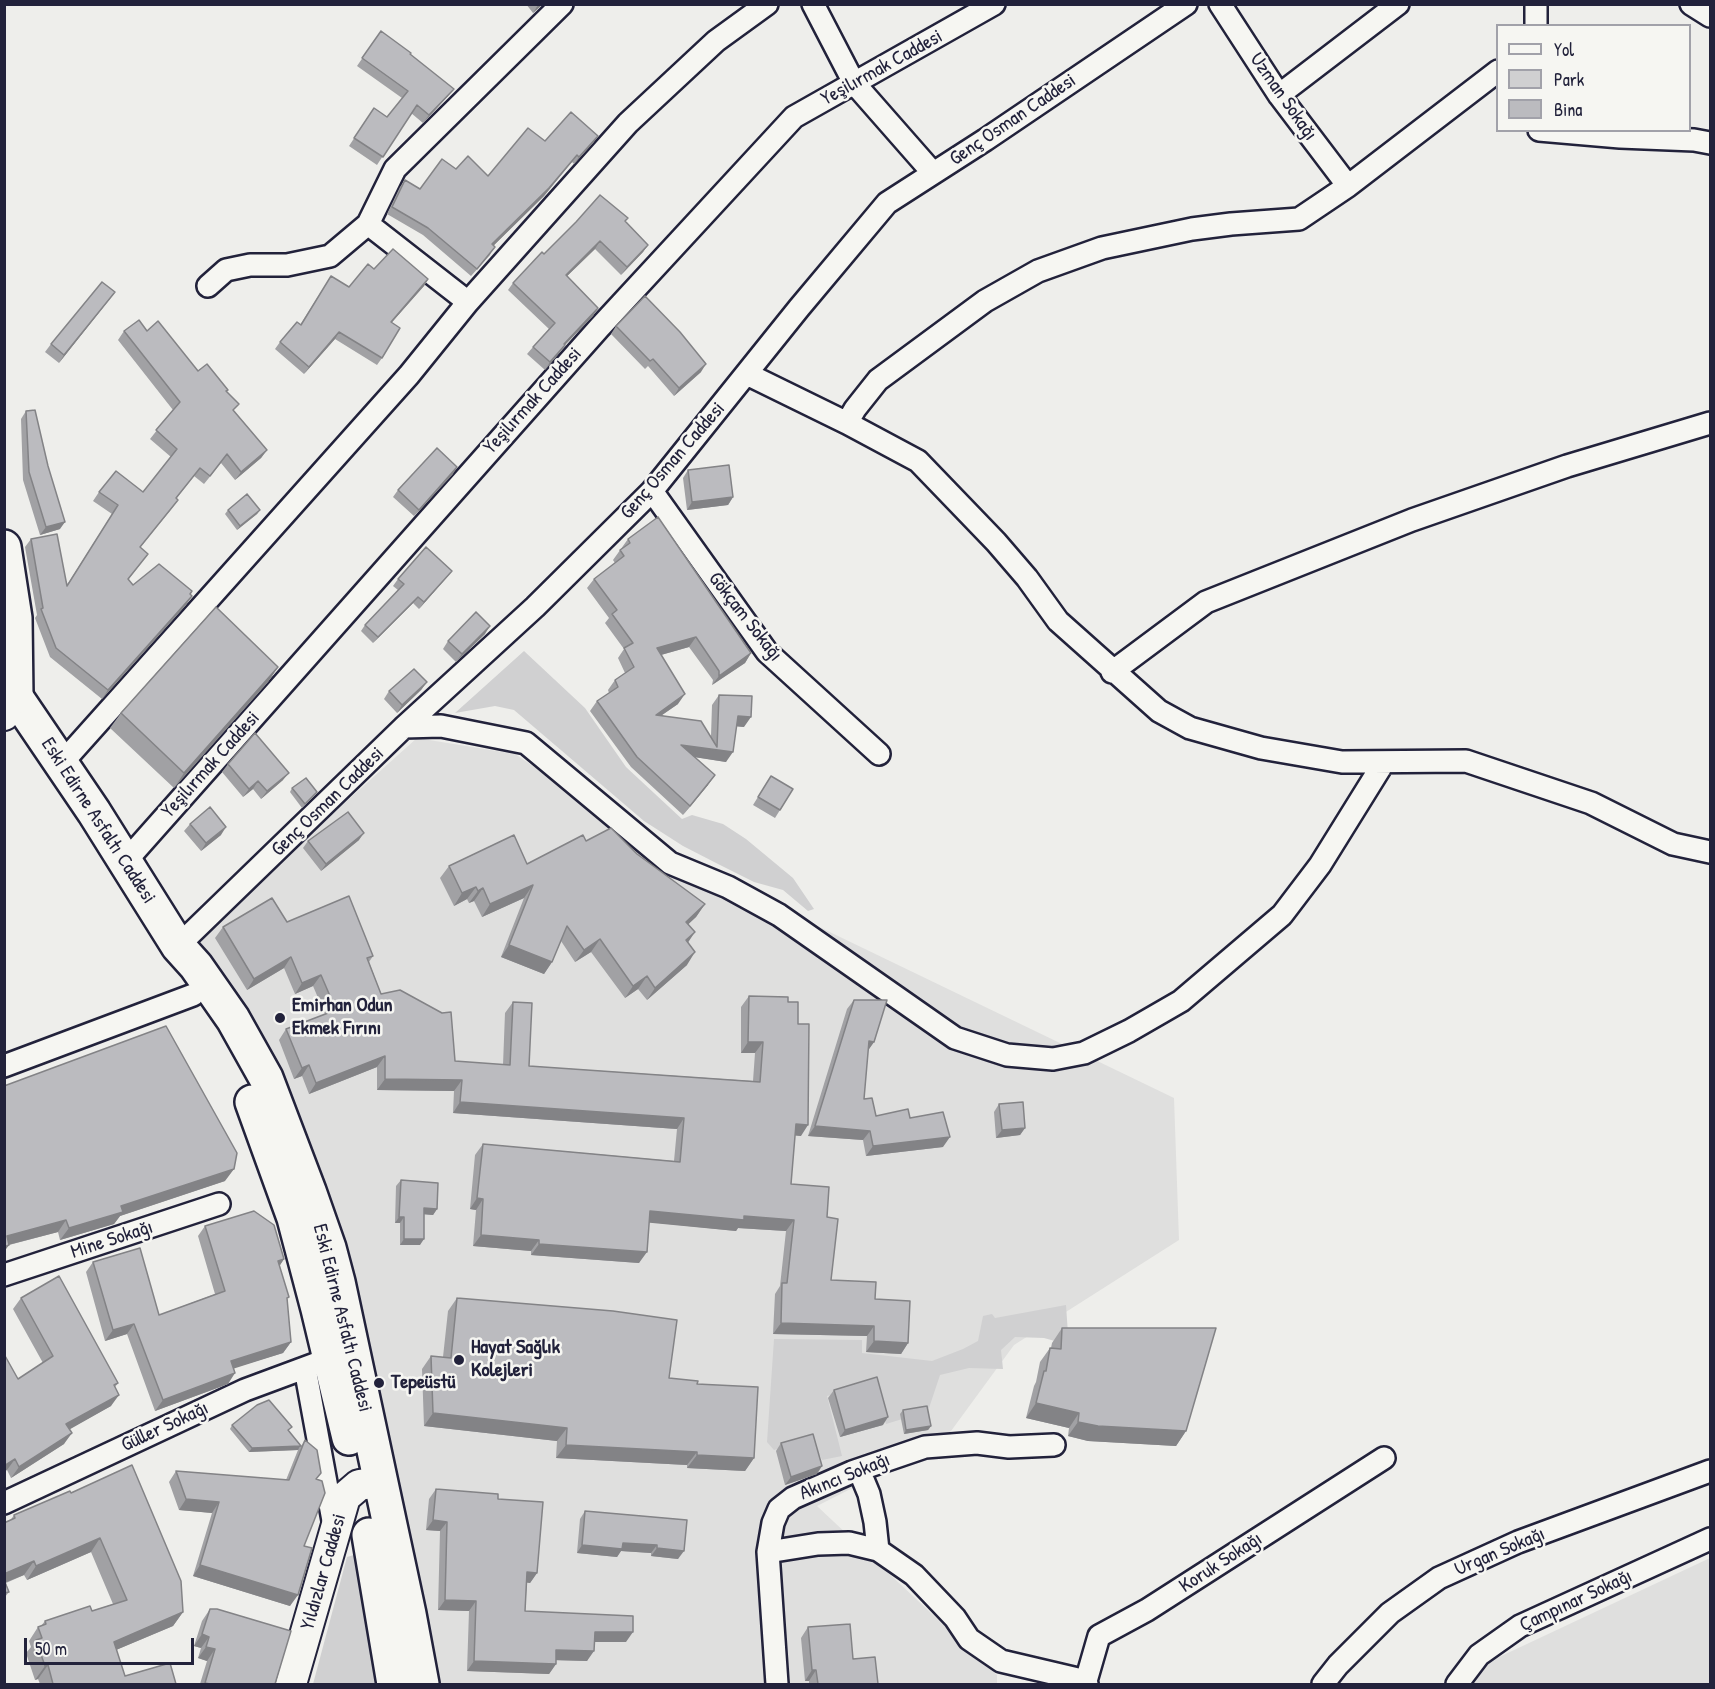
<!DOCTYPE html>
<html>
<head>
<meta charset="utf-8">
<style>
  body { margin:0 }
  #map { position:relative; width:1715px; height:1689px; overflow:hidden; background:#eeeeeb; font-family:"Patrick Hand",sans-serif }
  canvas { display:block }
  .frame { position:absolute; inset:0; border:6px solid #22223b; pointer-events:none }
  .legend { position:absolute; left:1496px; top:24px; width:195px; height:108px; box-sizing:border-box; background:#f6f6f2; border:2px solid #a1a1a9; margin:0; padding:8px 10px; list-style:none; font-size:18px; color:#22223b }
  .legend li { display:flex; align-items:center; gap:12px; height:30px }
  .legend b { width:30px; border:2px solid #a1a1a9 }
  .scale { position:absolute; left:24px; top:1638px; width:170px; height:27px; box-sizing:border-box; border:3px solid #22223b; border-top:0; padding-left:8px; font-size:18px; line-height:21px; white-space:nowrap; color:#22223b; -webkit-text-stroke:4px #f6f6f2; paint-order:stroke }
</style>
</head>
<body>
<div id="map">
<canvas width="1715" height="1689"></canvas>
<div class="frame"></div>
<ul class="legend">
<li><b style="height:8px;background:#f6f6f2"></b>Yol</li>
<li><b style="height:16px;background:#d0d0d1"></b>Park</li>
<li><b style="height:16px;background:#bbbbbf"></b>Bina</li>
</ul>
<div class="scale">50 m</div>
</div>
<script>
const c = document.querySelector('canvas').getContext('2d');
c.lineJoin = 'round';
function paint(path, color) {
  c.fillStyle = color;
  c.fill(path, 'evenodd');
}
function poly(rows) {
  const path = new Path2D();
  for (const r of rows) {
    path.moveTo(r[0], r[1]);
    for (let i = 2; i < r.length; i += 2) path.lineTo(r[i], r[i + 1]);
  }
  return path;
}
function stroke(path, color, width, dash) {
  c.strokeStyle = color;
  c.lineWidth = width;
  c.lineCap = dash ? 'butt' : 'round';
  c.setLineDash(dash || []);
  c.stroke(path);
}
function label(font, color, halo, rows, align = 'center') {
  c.font = font + ' "Patrick Hand",sans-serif';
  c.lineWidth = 5;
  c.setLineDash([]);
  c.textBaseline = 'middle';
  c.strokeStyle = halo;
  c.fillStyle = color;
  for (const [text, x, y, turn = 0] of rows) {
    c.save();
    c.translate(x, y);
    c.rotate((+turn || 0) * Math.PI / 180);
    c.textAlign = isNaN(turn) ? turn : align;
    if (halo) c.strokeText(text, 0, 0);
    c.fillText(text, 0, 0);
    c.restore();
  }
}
const built = poly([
  [417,738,515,754,551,778,674,874,809,922,1174,1098,1179,1240,1014,1345,943,1442,817,1506,997,1675,997,1684,436,1684,435,1664,418,1573,391,1477,371,1383,194,938],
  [1710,1558,1710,1684,1459,1684,1463,1674]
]);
const green = poly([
  [524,651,585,708,626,767,682,819,692,815,723,824,746,839,793,878,814,909,808,911,783,890,754,882,720,865,683,846,644,821,514,710,495,706,455,713],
  [1066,1305,1068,1334,1062,1343,1044,1338,1015,1337,1001,1350,1003,1369,969,1368,940,1375,929,1408,909,1412,909,1417,886,1424,873,1383,827,1396,842,1456,822,1460,812,1438,774,1450,767,1442,774,1339,862,1340,862,1353,932,1361,963,1349,978,1341,983,1316,992,1314,995,1318],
  [357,1554,378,1684,313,1684,347,1557]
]);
const street = poly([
  [813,4,854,83,933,173],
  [1220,4,1279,95,1348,186],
  [1691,4,1710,16],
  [1536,26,1536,4],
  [1279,95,1398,4],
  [1539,130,1620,137,1694,140,1710,143],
  [208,286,226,270,250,265,287,265,330,256,368,224],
  [468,302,368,224,395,169,562,4],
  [747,374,847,423,918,461,996,542,1027,578,1058,621,1159,711,1190,728,1261,748,1342,762,1466,761,1591,803,1673,844,1710,852],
  [847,423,855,409,878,380,985,301,1038,271,1102,248,1192,229,1231,224,1299,219,1348,186,1498,71],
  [652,491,767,652,879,754],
  [1112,672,1206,602,1412,520,1567,466,1710,423],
  [404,727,441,726,526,743,670,863,728,887,779,915,955,1038,1007,1055,1053,1059,1084,1053,1129,1031,1181,1001,1282,915,1320,865,1384,762],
  [61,764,409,375,468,302,628,123,716,41,767,4],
  [125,862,599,328,794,117,994,4],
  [178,946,404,727,535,607,652,491,799,308,887,203,985,140,1186,4],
  [4,1066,193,995],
  [4,1275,219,1204],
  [305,1368,334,1526],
  [859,1470,869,1494,875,1522,878,1550],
  [4,1503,245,1390,315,1364,330,1360],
  [768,1552,818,1544,849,1543,878,1550,914,1575,955,1618,969,1639,1001,1661,1086,1681],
  [777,1684,768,1552,773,1523,779,1509,793,1498,852,1472,925,1447,977,1443,1009,1447,1054,1445],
  [1087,1684,1086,1681,1099,1636,1147,1610,1384,1458],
  [1323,1684,1338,1665,1390,1613,1439,1578,1518,1542,1710,1471],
  [1457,1684,1479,1655,1520,1626,1710,1539]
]);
const secondary = poly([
  [4,715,16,697],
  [291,1684,345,1497,359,1485,380,1482]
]);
const primary = poly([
  [16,697,94,812,178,946,196,966,233,1019,266,1078,309,1191,329,1248,338,1282,409,1614,422,1684],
  [252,1102,294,1218,318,1309,349,1438],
  [369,1535,394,1684]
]);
const highway = poly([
  [4,547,15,618,16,697]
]);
const wall = poly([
  [526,4,543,4,533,13],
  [381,31,410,54,448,96,423,123,411,113,377,165,349,146,374,108,387,117,402,98,357,66],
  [598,136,593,143,574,164,572,162,544,196,493,246,490,255,471,276,423,235,387,214,400,187,405,180,420,189,456,169,488,176,545,141],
  [625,221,648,245,643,252,621,275,595,249,567,276,598,308,593,316,565,345,560,352,545,370,527,354,533,347,549,329,508,290,513,283,544,254],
  [374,269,428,279,424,286,391,323,382,358,377,365,335,339,304,374,275,349,280,342,300,325,331,276,349,287],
  [115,292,59,363,45,352,51,344],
  [616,326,701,372,674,396,648,366,645,369,611,334],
  [124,331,147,331,198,371,227,391,234,411,267,450,261,458,235,480,221,463,204,484,194,476,176,499,172,508,140,547,142,562,128,580,133,585,190,594,186,605,102,699,50,657,35,618,37,615,25,547,31,539,67,585,112,514,93,501,99,492,143,492,171,457,150,439,173,410,118,340],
  [26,411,60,529,40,535,23,480,21,419],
  [688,470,733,497,728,505,687,510,683,478],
  [453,474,414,516,393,497,398,490],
  [228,510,260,510,257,514,237,530,225,514],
  [628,539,751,653,745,663,712,685,713,680,689,647,661,655,678,704,662,715,711,736,712,705,719,695,744,727,737,726,726,762,695,757,708,785,683,815,631,767,590,711,597,701,609,693,608,690,615,680,625,673,618,658,624,649,605,623,609,618,587,588,594,579,615,563,613,560],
  [452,571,447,577,419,609,413,603,373,643,361,631,365,625,398,590,393,586,398,579],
  [485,634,456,662,443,649,448,641],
  [278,667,268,682,174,788,110,728,121,713],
  [427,682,421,690,397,713,384,699,389,691],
  [228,764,283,780,261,799,253,789,243,797,222,772],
  [771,776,780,810,775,818,753,805],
  [292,788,314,796,302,808,290,792],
  [190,824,221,835,201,851,184,831],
  [359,840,321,871,303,848,308,841],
  [586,841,637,854,705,904,696,917,688,924,687,965,647,1000,638,989,625,998,591,952,575,962,561,941,552,962,544,974,501,957,524,898,482,917,474,901,469,903,467,899,454,906,440,878,449,866,527,864],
  [287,922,373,956,369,962,381,994,455,1061,503,1065,505,1013,513,1002,529,1066,753,1081,755,1053,741,1053,741,1007,749,996,788,1002,798,1024,801,1136,795,1135,791,1184,827,1217,831,1280,875,1299,908,1343,901,1354,866,1352,867,1336,773,1334,775,1294,780,1286,786,1231,738,1228,736,1231,649,1222,639,1263,531,1255,531,1251,473,1246,476,1210,470,1209,475,1155,483,1144,674,1161,677,1129,453,1113,454,1091,377,1090,377,1067,309,1094,302,1076,294,1079,279,1040,286,1029,325,1014,313,986,295,994,284,968,247,990,215,938,223,927],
  [854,1000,874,1042,868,1050,864,1099,876,1116,910,1118,943,1147,866,1156,863,1140,808,1136,847,1009],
  [4,1086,225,1181,120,1216,114,1224,60,1240,58,1232,9,1245],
  [999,1104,1025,1128,1020,1135,996,1138,994,1112],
  [401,1180,437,1209,433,1215,424,1214,420,1245,400,1245,400,1223,395,1223,396,1186],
  [205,1226,284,1259,279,1266,287,1300,291,1342,283,1353,233,1368,228,1384,155,1411,127,1334,105,1341,86,1272,93,1262,159,1315,215,1294,198,1236],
  [21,1298,118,1383,115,1387,111,1406,69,1429,64,1444,11,1478,7,1470,18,1379,43,1363,13,1309],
  [457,1298,669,1378,697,1384,754,1458,745,1471,687,1468,687,1465,556,1458,557,1441,424,1426,422,1369,431,1356,443,1357,448,1311],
  [1062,1328,1186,1431,1176,1446,1088,1441,1068,1436,1069,1428,1026,1418,1034,1386,1036,1382,1040,1362,1050,1348,1051,1348,1052,1343],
  [834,1390,883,1425,840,1437,828,1398],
  [903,1410,931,1426,928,1430,904,1434,900,1414],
  [232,1425,289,1432,301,1446,305,1440,317,1479,290,1606,193,1576,212,1513,179,1510,169,1482,176,1471,286,1480,298,1450,249,1452,230,1429],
  [781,1443,817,1474,785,1485,776,1451],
  [436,1489,498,1499,537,1573,530,1583,527,1582,525,1611,626,1642,595,1642,587,1661,556,1660,556,1664,549,1674,467,1671,469,1611,438,1610,440,1531,426,1530,429,1499],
  [71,1493,183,1612,173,1626,116,1650,125,1676,176,1684,40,1684,38,1679,35,1680,26,1653,31,1647,29,1641,38,1627,41,1626,45,1621,92,1611,113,1604,91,1552,27,1580,24,1575,6,1583,9,1592,4,1598,4,1523,10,1521,14,1515],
  [585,1511,687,1520,678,1559,651,1556,651,1553,621,1551,617,1557,577,1553,580,1519],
  [210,1609,275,1684,200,1684,207,1661,198,1658,201,1648,194,1646,202,1621],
  [808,1627,878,1684,809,1684,809,1681,805,1681,801,1638]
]);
const shadedWall = poly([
  [539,4,543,4,533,13,538,5],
  [454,89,448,96,423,123,429,115],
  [598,136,593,143,574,164,579,157],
  [577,155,544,196,487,252,492,244],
  [600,241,595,249,561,282,566,275],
  [648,245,643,252,621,275,627,267],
  [428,279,424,286,386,329,391,322],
  [115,292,109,300,59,363,64,355],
  [598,308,593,316,559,351,564,344],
  [339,332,335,339,304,374,309,367],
  [565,345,560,352,545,370,550,362],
  [706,364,701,372,674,396,679,388],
  [267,450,261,458,235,480,241,472],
  [457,467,453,474,414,516,419,510],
  [733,497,728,505,687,510,692,502],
  [178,500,172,508,134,555,140,547],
  [260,510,257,514,237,530,240,526],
  [65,522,60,529,40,535,46,527],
  [452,571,447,577,419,609,424,602],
  [192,596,186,605,102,699,108,690],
  [418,597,413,603,373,643,378,637],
  [490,626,485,634,456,662,462,654],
  [696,637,689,647,650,658,657,648],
  [751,653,745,663,712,685,719,676],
  [278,667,268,682,174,788,184,773],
  [427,682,421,690,397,713,402,705],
  [685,694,678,704,649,724,656,715],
  [738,716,751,717,744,727,731,726],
  [681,745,733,752,726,762,674,754],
  [289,773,283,780,261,799,267,791],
  [715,775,708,785,683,815,690,806],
  [258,781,253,789,243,797,249,789],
  [226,827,221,835,201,851,206,843],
  [364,833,359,840,321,871,326,864],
  [533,885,524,898,482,917,490,904],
  [476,887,467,899,454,906,462,893],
  [483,888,474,901,469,903,478,891],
  [705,904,696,917,678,934,686,922],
  [695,932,687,944,686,940],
  [600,939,591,952,575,962,584,950],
  [509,945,552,962,544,974,501,957],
  [695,952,687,965,647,1000,655,988],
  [291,957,284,968,247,990,254,979],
  [321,975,313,986,295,994,302,983],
  [647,976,638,989,625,998,633,986],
  [869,1041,874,1042,867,1052],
  [748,1042,763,1042,755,1053,741,1053],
  [385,1056,377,1067,309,1094,316,1083],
  [309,1065,302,1076,294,1079,302,1068],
  [385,1079,462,1080,454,1091,377,1090],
  [460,1102,684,1118,677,1129,453,1113],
  [796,1124,808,1125,801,1136,788,1135],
  [815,1126,870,1131,863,1140,808,1136],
  [1025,1128,1020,1135,996,1138,1002,1130],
  [950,1137,943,1147,866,1156,873,1146],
  [234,1169,225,1181,120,1216,114,1224,60,1240,69,1228,121,1206],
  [477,1198,483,1199,476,1210,470,1209],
  [424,1208,437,1209,433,1215,420,1214],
  [650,1211,744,1216,794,1220,786,1231,738,1228,736,1231,642,1222],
  [399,1217,404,1217,400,1223,395,1223],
  [66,1220,58,1232,4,1246,7,1236],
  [481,1235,539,1240,531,1251,473,1246],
  [404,1239,424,1239,420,1245,400,1245],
  [539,1244,647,1252,639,1263,531,1255],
  [9,1245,4,1252,4,1247],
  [284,1259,277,1270,278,1261],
  [781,1323,874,1326,867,1336,773,1334],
  [134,1324,127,1334,105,1341,113,1330],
  [874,1341,908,1343,901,1354,866,1352],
  [291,1342,283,1353,223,1372,231,1361],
  [235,1373,228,1384,155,1411,163,1400],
  [119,1395,111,1406,58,1436,66,1424],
  [1036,1403,1079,1413,1069,1428,1026,1418],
  [433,1413,567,1428,557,1441,424,1426],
  [888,1417,883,1425,840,1437,845,1430],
  [1078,1422,1186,1431,1176,1446,1088,1441,1068,1436],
  [931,1426,928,1430,904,1434,906,1430],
  [72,1433,64,1444,11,1478,19,1467],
  [566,1445,697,1452,687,1465,556,1458],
  [300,1446,298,1450,249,1452,252,1448],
  [697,1455,754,1458,745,1471,687,1468],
  [15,1459,7,1470,4,1472,4,1466],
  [822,1466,817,1474,785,1485,791,1477],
  [186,1499,219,1502,212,1513,179,1510],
  [433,1520,447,1522,440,1531,426,1530],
  [100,1538,91,1552,27,1580,36,1566],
  [623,1543,657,1545,651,1553,621,1551,617,1557,577,1553,582,1545],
  [657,1548,684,1551,678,1559,651,1556],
  [34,1561,24,1575,4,1583,4,1574],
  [200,1565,298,1595,290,1606,193,1576],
  [527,1572,537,1573,530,1583,521,1582],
  [445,1600,476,1601,469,1611,438,1610],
  [183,1612,173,1626,104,1655,114,1642],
  [595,1632,633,1632,626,1642,588,1642],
  [202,1634,209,1637,201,1648,194,1646],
  [206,1647,215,1649,207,1661,198,1658],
  [556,1650,594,1651,587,1661,550,1660],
  [474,1661,556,1664,549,1674,467,1671],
  [48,1665,38,1679,35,1680,45,1666],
  [812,1670,816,1670,809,1681,805,1681]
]);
const building = poly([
  [381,31,411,53,410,54,454,89,429,115,417,105,383,157,354,138,374,108,387,117,408,91,362,58,381,31],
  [571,112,598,136,579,157,577,155,549,188,492,244,495,247,477,269,428,228,392,207,405,180,420,189,442,159,456,169,468,156,488,176,528,128,545,141,571,112],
  [600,195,628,218,625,221,648,245,627,267,600,241,566,275,598,308,564,344,565,345,550,362,533,347,555,323,513,283,542,252,544,254,576,222,600,195],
  [393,249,428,279,391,322,400,328,382,358,339,332,309,367,280,342,297,322,301,325,331,276,349,287,368,264,374,269,393,249],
  [102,282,115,292,64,355,51,344,102,282],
  [645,296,680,332,706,364,679,388,653,359,650,361,616,326,645,296],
  [139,320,147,331,158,321,198,371,207,364,228,390,226,391,239,404,233,410,267,450,241,472,227,454,210,476,200,468,176,498,178,500,140,547,148,554,128,579,133,585,159,564,192,591,190,594,192,596,108,690,56,648,41,609,43,608,31,539,57,534,67,586,118,505,99,492,116,471,143,492,177,449,156,430,180,402,124,331,139,320],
  [35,410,48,466,65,522,46,527,29,472,26,411,35,410],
  [437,448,457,467,419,510,398,490,437,448],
  [729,465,733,497,692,502,688,470,729,465],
  [247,494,260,510,240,526,228,510,247,494],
  [658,517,751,653,719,676,719,671,696,637,657,648,685,694,656,715,701,721,717,747,719,695,752,696,751,717,738,716,733,752,681,745,715,775,690,806,637,757,597,701,618,687,615,680,634,667,624,648,633,643,612,614,617,610,594,579,624,556,620,550,630,543,628,539,658,517],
  [426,547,452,571,424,602,418,597,378,637,365,625,404,584,398,579,426,547],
  [216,607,278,667,184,773,121,713,216,607],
  [476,612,490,626,462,654,448,641,476,612],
  [414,669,427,682,402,705,389,691,414,669],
  [255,733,289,773,267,791,258,781,249,789,228,764,255,733],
  [771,776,793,789,780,810,758,797,771,776],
  [306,778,317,792,305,804,292,788,306,778],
  [210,807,226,827,206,843,190,824,210,807],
  [348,812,364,833,326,864,308,841,348,812],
  [611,828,637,854,705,904,686,922,695,932,686,940,695,952,655,988,647,976,633,986,600,939,584,950,567,926,552,962,509,945,533,885,490,904,483,888,478,891,476,887,462,893,449,866,514,835,527,864,583,835,586,841,611,828],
  [349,896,373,956,367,958,381,994,400,990,442,1013,451,1012,455,1061,510,1065,513,1002,532,1003,529,1066,760,1082,763,1042,748,1042,749,996,788,997,788,1002,798,1002,798,1024,809,1024,808,1125,796,1124,791,1184,829,1187,827,1217,838,1219,831,1280,876,1282,875,1299,910,1301,908,1343,874,1341,874,1326,781,1323,782,1283,787,1283,794,1220,744,1216,744,1220,650,1211,647,1252,539,1244,539,1240,481,1235,483,1199,477,1198,483,1144,680,1162,684,1118,460,1102,462,1080,385,1079,385,1056,316,1083,309,1065,302,1068,286,1029,336,1010,321,975,302,983,291,957,254,979,223,927,272,898,287,922,349,896],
  [854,1000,887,1000,874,1042,869,1041,864,1099,872,1098,876,1116,908,1109,910,1118,943,1112,950,1137,873,1146,870,1131,815,1126,854,1000],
  [166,1026,237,1153,234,1169,121,1206,123,1212,69,1228,66,1220,7,1236,9,1245,4,1247,4,1086,166,1026],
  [1023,1102,1025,1128,1002,1130,999,1104,1023,1102],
  [401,1180,438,1183,437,1209,424,1208,424,1239,404,1239,404,1217,399,1217,401,1180],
  [254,1211,274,1225,284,1259,278,1261,289,1297,287,1298,291,1342,231,1361,235,1373,163,1400,134,1324,113,1330,93,1262,140,1248,159,1315,225,1291,205,1226,254,1211],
  [59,1276,118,1383,114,1385,119,1395,66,1424,72,1433,19,1467,15,1459,4,1466,4,1354,18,1379,53,1356,21,1298,59,1276],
  [457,1298,613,1311,677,1320,669,1378,698,1381,697,1384,758,1387,754,1458,697,1455,697,1452,566,1445,567,1428,433,1413,431,1356,451,1358,457,1298],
  [1062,1328,1216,1328,1186,1431,1098,1426,1078,1422,1079,1413,1036,1403,1044,1371,1046,1371,1050,1348,1061,1349,1062,1328],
  [877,1377,888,1417,845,1430,834,1390,877,1377],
  [269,1400,292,1427,288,1430,301,1446,252,1448,232,1425,257,1405,269,1400],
  [927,1406,931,1426,906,1430,903,1410,927,1406],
  [813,1434,822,1466,791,1477,781,1443,813,1434],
  [305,1440,317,1450,321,1473,316,1479,322,1481,325,1493,304,1546,312,1548,298,1595,200,1565,219,1502,186,1499,176,1471,289,1480,305,1440],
  [132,1465,181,1581,183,1612,114,1642,125,1676,170,1663,176,1684,53,1684,48,1665,45,1666,36,1640,42,1638,38,1627,46,1624,45,1621,90,1606,92,1611,127,1600,100,1538,36,1566,34,1561,4,1574,4,1523,15,1518,14,1515,70,1491,71,1493,132,1465],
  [436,1489,498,1494,498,1499,543,1502,537,1573,527,1572,525,1611,633,1616,633,1632,595,1632,594,1651,556,1650,556,1664,474,1661,476,1601,445,1600,447,1522,433,1520,436,1489],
  [585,1511,687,1520,684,1551,657,1548,657,1545,623,1543,622,1549,582,1545,585,1511],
  [4,1580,9,1592,4,1593,4,1580],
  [210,1609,217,1609,291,1631,275,1684,210,1684,205,1683,215,1649,206,1647,209,1637,202,1634,210,1609],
  [850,1624,853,1659,875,1657,878,1684,818,1684,816,1670,812,1670,808,1627,850,1624]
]);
const markers = [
  [280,1018,6,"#22223b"],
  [459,1360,6,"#22223b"],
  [379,1383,6,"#22223b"]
];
const streetNames = [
  ["Yeşilırmak Caddesi",882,68,-29],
  ["Uzman Sokağı",1283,97,55],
  ["Genç Osman Caddesi",1013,120,-34],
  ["Yeşilırmak Caddesi",533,401,-48],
  ["Genç Osman Caddesi",673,461,-49],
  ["Gökçam Sokağı",745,617,52],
  ["Yeşilırmak Caddesi",211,765,-48],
  ["Genç Osman Caddesi",328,802,-44],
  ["Eski Edirne Asfaltı Caddesi",98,821,57],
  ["Mine Sokağı",112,1240,-18],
  ["Eski Edirne Asfaltı Caddesi",342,1318,76],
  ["Güller Sokağı",165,1427,-25],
  ["Akıncı Sokağı",845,1477,-22],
  ["Urgan Sokağı",1500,1552,-23],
  ["Koruk Sokağı",1221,1563,-33],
  ["Yıldızlar Caddesi",324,1572,-74],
  ["Çampınar Sokağı",1576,1601,-25]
];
const poiNames = [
  ["Emirhan Odun",292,1006],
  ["Ekmek Fırını",292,1029],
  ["Hayat Sağlık",471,1348],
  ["Kolejleri",471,1371],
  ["Tepeüstü",391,1383]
];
paint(built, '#dfdfde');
paint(green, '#d0d0d1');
stroke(street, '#22223b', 26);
stroke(secondary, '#22223b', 34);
stroke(primary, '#22223b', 38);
stroke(highway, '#22223b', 38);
stroke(street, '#f6f6f2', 21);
stroke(secondary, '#f6f6f2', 30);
stroke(primary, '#f6f6f2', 33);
stroke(highway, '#f6f6f2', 33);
paint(wall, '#a1a1a4');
paint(shadedWall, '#838386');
paint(building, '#bbbbbf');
stroke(building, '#838386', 1.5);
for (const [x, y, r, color] of markers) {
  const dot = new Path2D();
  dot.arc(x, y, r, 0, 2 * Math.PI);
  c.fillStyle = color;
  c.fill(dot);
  stroke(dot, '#f6f6f2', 2);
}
label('20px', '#22223b', '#f6f6f2', streetNames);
label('bold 20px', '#22223b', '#f6f6f2', poiNames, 'left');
</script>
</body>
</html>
